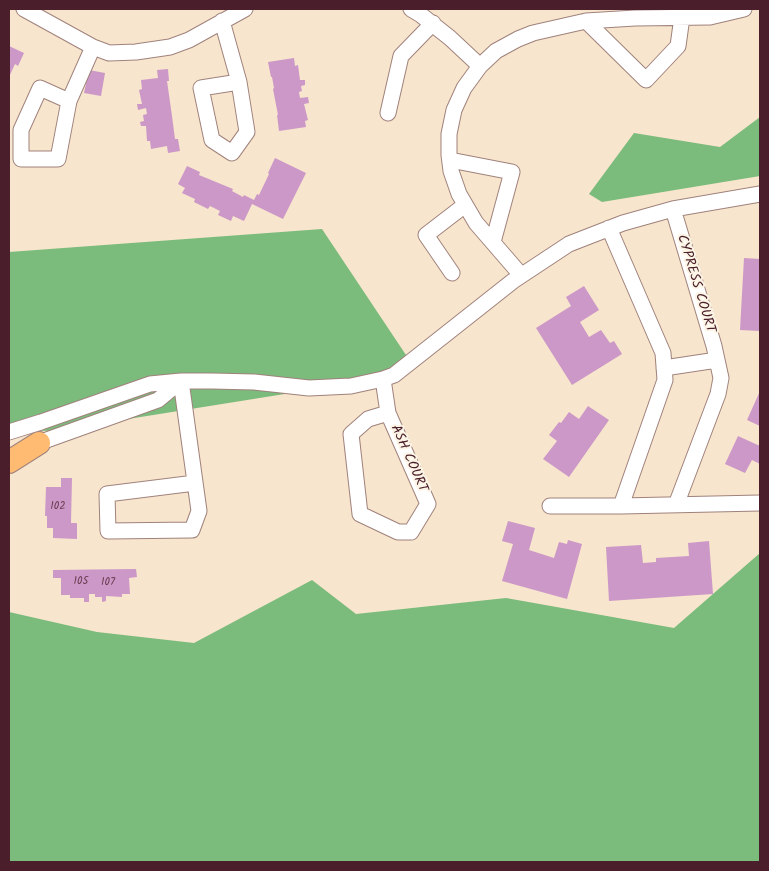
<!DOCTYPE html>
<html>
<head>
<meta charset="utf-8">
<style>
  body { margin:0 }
  #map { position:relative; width:769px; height:871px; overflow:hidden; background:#f7e5cd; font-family:Kalam,sans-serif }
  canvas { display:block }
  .frame { position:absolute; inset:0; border:10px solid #4a1f2b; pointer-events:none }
</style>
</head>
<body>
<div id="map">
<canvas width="769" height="871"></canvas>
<div class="frame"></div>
</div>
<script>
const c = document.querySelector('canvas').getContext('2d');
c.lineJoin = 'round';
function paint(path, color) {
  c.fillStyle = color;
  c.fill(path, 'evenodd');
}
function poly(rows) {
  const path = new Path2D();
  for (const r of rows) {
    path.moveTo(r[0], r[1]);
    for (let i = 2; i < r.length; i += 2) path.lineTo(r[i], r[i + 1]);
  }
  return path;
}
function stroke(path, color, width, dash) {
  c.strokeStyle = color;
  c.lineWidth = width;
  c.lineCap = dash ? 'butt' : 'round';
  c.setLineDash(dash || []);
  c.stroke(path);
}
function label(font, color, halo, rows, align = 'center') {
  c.font = font + ' Kalam,sans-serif';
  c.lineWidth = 4;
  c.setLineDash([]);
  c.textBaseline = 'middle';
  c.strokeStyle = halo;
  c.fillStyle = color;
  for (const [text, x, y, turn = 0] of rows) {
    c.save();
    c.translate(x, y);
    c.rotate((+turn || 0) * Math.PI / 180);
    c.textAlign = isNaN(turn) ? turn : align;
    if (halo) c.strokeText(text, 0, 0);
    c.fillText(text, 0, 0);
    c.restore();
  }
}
const forest = poly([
  [760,117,760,176,602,202,589,194,634,133,720,147],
  [322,229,408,358,366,381,53,431,9,430,9,252],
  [760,553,760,862,9,862,9,612,97,632,194,643,312,580,356,614,506,598,674,628]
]);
const building = poly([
  [9,46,24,53,18,66,15,64,9,77],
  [294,58,295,66,298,65,300,80,305,80,305,85,301,86,302,91,299,92,300,98,308,97,309,103,304,104,308,120,305,121,306,127,279,131,277,115,278,115,273,89,274,88,272,77,271,77,268,62],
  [168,69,169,81,167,81,172,116,175,139,178,139,180,151,168,153,167,146,151,149,150,141,147,141,146,126,141,126,140,122,144,121,143,115,147,114,146,108,138,110,137,104,142,104,139,90,142,89,141,80,158,78,157,70],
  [89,70,105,73,101,96,84,93],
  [275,158,306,173,283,219,252,204,244,221,233,216,231,221,218,215,220,211,210,206,208,209,194,202,195,199,182,193,185,188,178,184,187,166,200,172,199,175,233,189,232,191,243,197,244,195,254,200,257,194,259,195,269,174,268,173],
  [744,258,760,259,760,331,740,330],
  [584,286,599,310,580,322,589,337,601,330,610,343,614,341,622,354,572,385,536,328,571,306,566,297],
  [760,391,760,426,747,420],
  [588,406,609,420,569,477,543,459,557,441,549,435,559,422,561,423,569,412,579,419],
  [738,436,760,446,760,464,752,460,745,473,725,464],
  [61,478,72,478,71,523,77,523,77,539,53,538,53,528,47,528,47,516,45,516,46,487,61,487],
  [508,521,535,528,529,550,554,558,559,542,567,544,568,540,582,544,567,599,502,581,513,544,502,541],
  [709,541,713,594,609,601,606,547,641,545,643,563,656,562,656,558,689,556,688,543],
  [136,569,137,577,129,578,130,594,122,594,122,597,106,596,106,601,102,602,102,597,95,597,95,594,89,594,89,602,84,602,84,598,70,598,70,595,61,595,61,578,53,578,53,570]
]);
const minor = poly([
  [24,9,93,47,109,53,136,52,170,47,189,40,245,9],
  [411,9,421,15,450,38,480,66],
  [222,21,239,82,201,88,212,140,232,153,247,132,239,82],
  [586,21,646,80,678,46,682,17],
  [69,101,58,159,21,159,21,130,40,88,69,101,93,47],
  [388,113,401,56,433,23],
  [450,160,512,172,493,242],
  [673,209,714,346,721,378,718,394,676,505],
  [609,228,663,353,665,380,621,506],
  [452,273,426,235,465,205],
  [521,275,476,223,459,194,451,171,449,155,449,134,454,110,464,88,480,66,496,51,518,39,533,33,586,21,635,18,710,17,744,9],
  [664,368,717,360],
  [383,379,388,413,368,419,351,434,360,514,398,532,411,532,428,504,388,413],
  [181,381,199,511,192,530,108,531,107,494,195,483],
  [9,432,41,422,150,384,181,381,212,381,254,382,309,388,351,386,383,379,394,375,513,281,569,244,623,223,673,209,760,194],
  [30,446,158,400,181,381],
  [550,506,621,506,760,503]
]);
const highway = poly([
  [9,462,39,443]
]);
const numberNames = [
  ["102",58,507],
  ["105",81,582],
  ["107",108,583]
];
const streetNames = [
  ["CYPRESS COURT",695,284,73],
  ["ASH COURT",408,459,66]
];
paint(forest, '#7bbb7c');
paint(building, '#cc98c7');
stroke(minor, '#a0827c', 17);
stroke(highway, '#a0827c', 24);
stroke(minor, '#fff', 15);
stroke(highway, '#ffbb71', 22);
label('11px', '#6a3d52', null, numberNames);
label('14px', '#4a1f2b', '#fcf5e5', streetNames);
</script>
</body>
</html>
